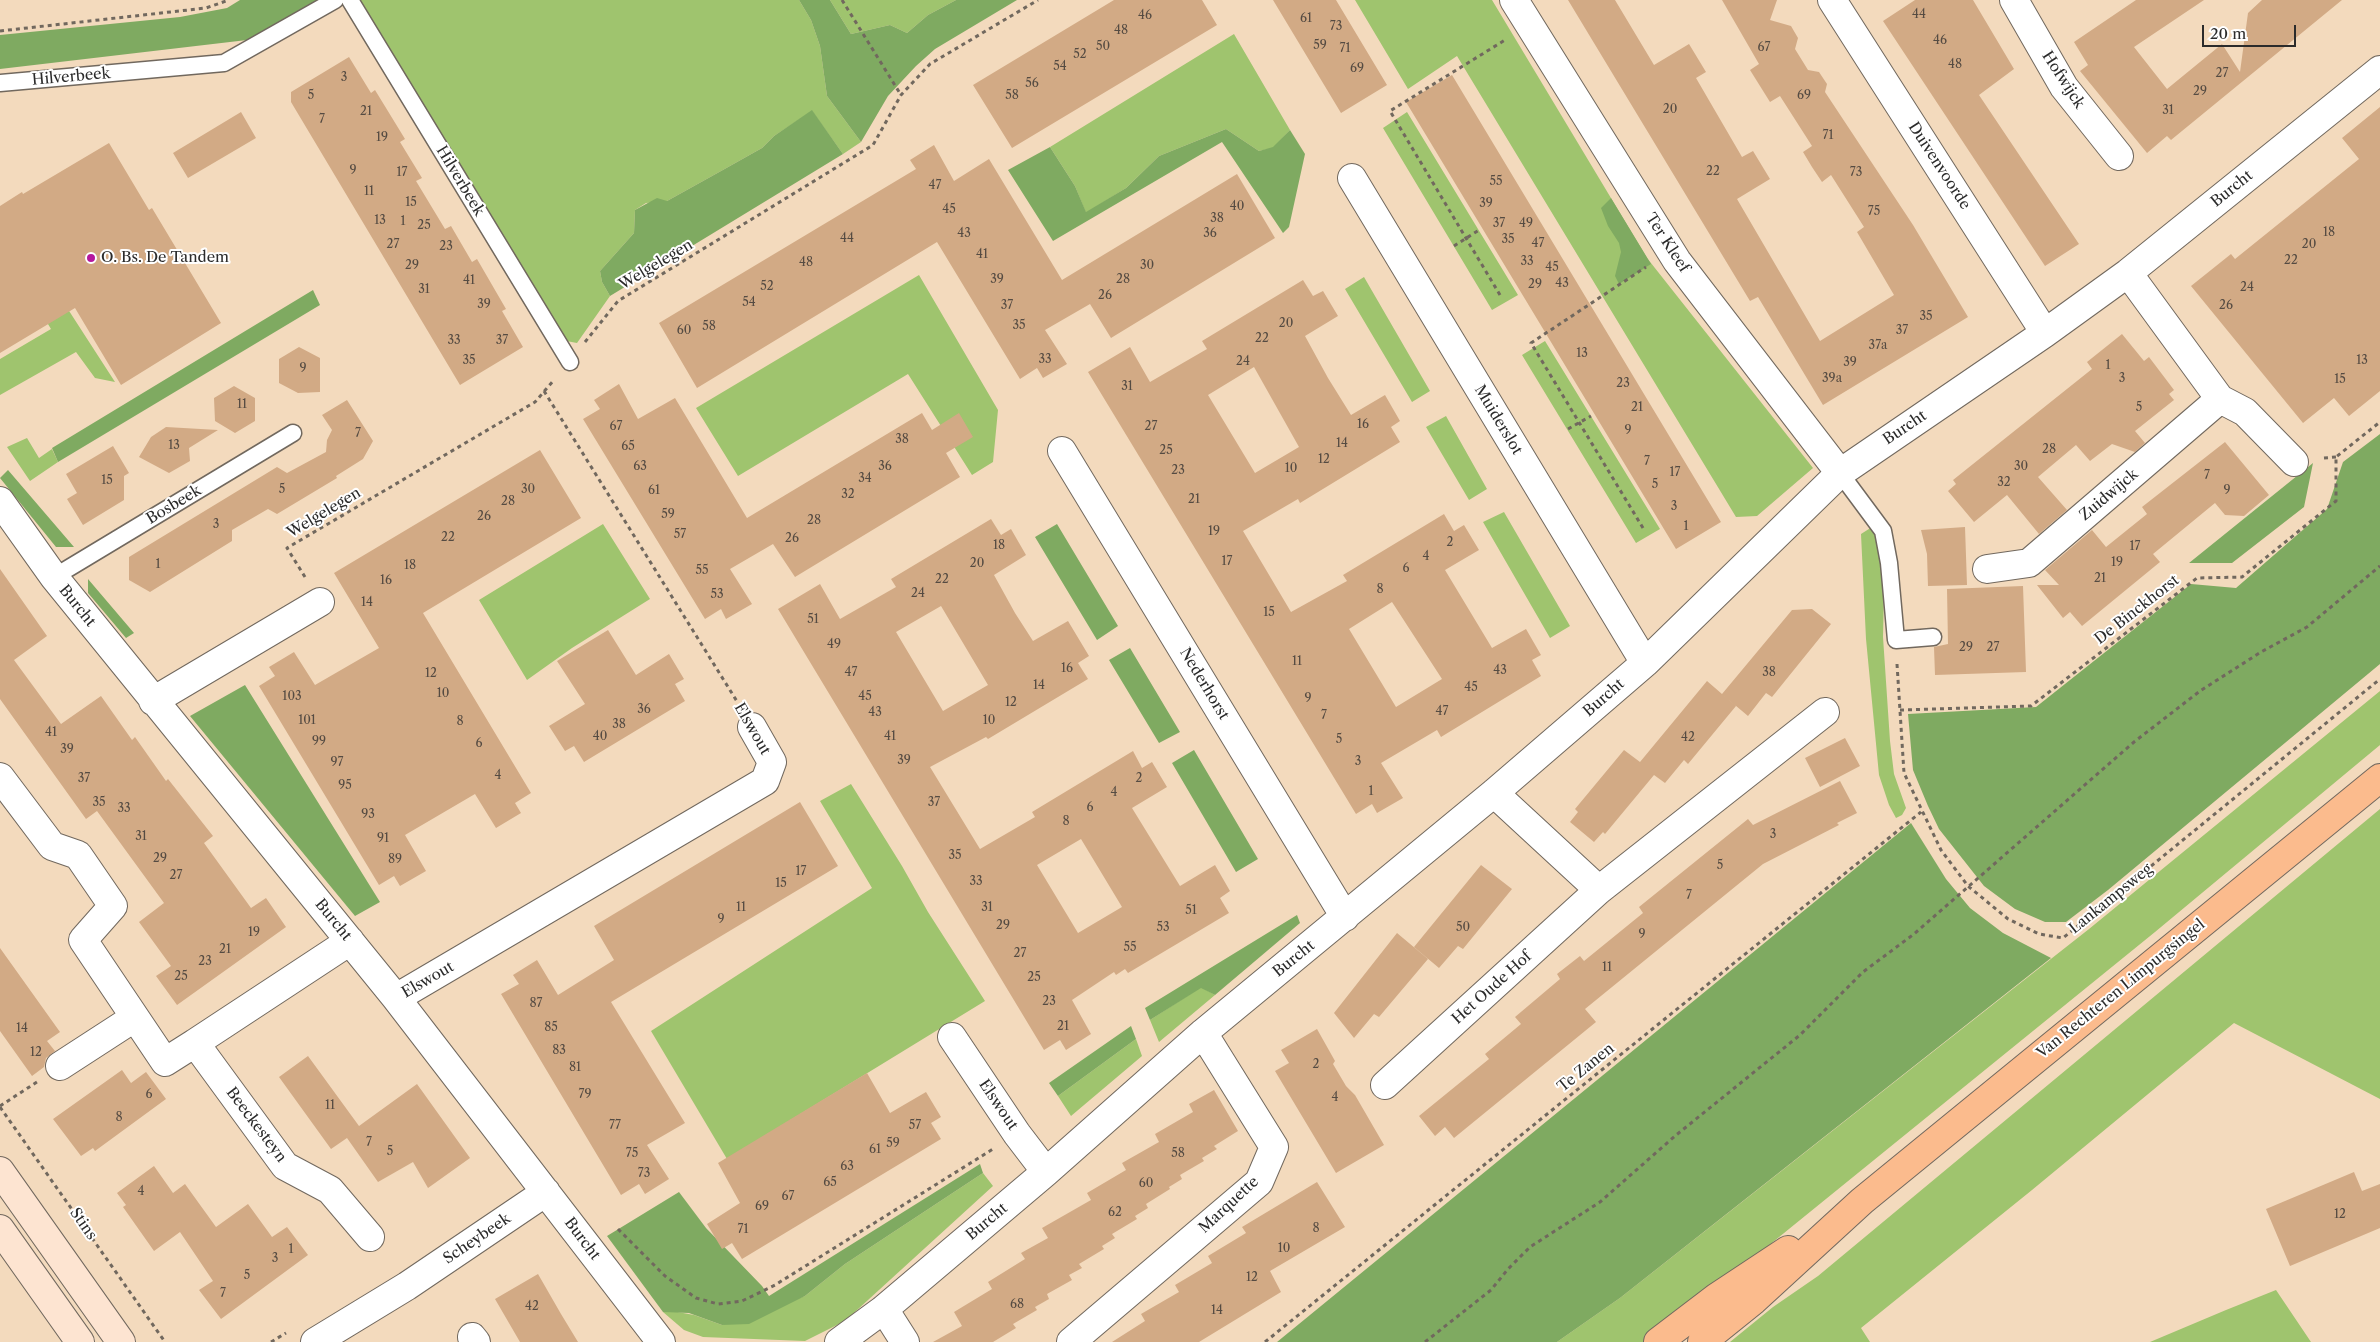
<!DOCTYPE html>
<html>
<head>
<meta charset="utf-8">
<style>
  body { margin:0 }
  #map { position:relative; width:2380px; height:1342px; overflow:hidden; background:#f3dabd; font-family:"Libre Caslon Text",serif }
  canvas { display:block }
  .scale { position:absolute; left:2202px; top:25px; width:94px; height:22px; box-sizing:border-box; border:2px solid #2b2b2b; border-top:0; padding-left:6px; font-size:15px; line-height:18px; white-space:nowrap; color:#2b2b2b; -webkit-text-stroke:4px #fff; paint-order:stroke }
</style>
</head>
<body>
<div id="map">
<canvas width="2380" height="1342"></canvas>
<div class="scale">20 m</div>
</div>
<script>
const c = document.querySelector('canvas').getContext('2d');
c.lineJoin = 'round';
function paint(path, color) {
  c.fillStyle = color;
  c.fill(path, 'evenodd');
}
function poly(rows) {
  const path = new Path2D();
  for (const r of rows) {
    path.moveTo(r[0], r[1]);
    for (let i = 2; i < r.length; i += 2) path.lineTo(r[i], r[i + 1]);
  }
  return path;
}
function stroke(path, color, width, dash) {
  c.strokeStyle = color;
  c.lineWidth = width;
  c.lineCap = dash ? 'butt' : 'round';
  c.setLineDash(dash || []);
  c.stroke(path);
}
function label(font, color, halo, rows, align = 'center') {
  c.font = font + ' "Libre Caslon Text",serif';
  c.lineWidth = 4;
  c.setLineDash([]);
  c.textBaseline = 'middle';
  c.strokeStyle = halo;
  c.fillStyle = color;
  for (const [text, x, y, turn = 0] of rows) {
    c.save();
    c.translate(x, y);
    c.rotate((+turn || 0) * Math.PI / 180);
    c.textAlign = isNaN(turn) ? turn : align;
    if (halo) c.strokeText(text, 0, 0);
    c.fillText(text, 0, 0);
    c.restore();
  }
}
const green = poly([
  [355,0,799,0,811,20,820,46,827,96,861,142,843,154,812,111,774,136,762,148,721,171,667,201,646,203,635,210,634,233,600,271,602,282,610,296,577,343,561,340],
  [830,0,956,0,928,15,907,33,890,25,851,34],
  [1355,0,1492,0,1647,258,1813,468,1757,516,1736,517,1457,56,1408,89],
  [1234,34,1290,130,1273,148,1259,151,1226,129,1159,156,1126,188,1086,213,1075,186,1050,147],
  [1407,112,1518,295,1492,310,1383,128],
  [919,275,998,410,993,462,972,475,908,374,738,476,696,408],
  [1364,277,1430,391,1412,402,1345,289],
  [51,283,115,382,95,378,76,352,0,395,0,359,51,329,31,296],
  [1545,341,1660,529,1636,543,1522,355],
  [1446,416,1487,489,1469,500,1426,427],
  [27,438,39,458,52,449,58,462,30,481,7,447],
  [1504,512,1570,626,1550,638,1483,522],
  [603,524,650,599,572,648,527,680,479,600],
  [1872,527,1879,538,1884,593,1883,637,1890,741,1894,774,1906,808,1902,815,1896,818,1889,805,1879,775,1866,639,1861,534],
  [2380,691,2380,745,2155,932,1699,1302,1645,1342,1557,1342,1620,1298,2089,929],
  [851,784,902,866,928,912,985,1001,727,1159,651,1031,872,888,820,801],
  [2380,809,2380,1099,2234,1023,2032,1190,1861,1328,1870,1342,1730,1342,1773,1307,1818,1276],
  [1201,987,1215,995,1159,1042,1150,1020],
  [1136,1039,1142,1056,1071,1116,1058,1096],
  [983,1173,993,1186,845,1321,805,1341,703,1337,684,1330,663,1312,672,1311,694,1315,722,1325,805,1296,845,1264],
  [2276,1290,2311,1342,2150,1342,2226,1310]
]);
const forest = poly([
  [240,0,318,0,247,40,0,69,0,35,180,17,227,8],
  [799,0,830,0,851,34,890,25,907,33,928,15,956,0,1017,0,935,49,916,66,888,96,861,142,827,96,820,46,811,20],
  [812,110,843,154,610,296,602,282,600,271,634,233,635,210,657,198,667,201,721,171,762,148,774,136],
  [1226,129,1259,151,1273,147,1290,130,1305,154,1289,227,1283,233,1222,142,1053,241,1008,170,1050,147,1075,186,1086,212,1126,188,1159,156],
  [1611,198,1651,264,1619,284,1615,276,1621,252,1619,243,1608,226,1601,208],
  [313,290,320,305,58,462,52,448],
  [2380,434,2380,664,2108,890,2066,922,2045,922,2015,909,1984,886,1939,829,1928,806,1913,770,1908,714,2036,707,2191,584,2236,588,2327,509,2343,462],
  [2313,463,2304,507,2232,563,2189,563],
  [8,470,74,547,56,547,0,478],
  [1057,524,1118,626,1097,640,1035,537],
  [88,579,134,633,126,638,88,593],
  [1130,648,1180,732,1159,743,1109,660],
  [245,685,380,902,355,916,190,716],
  [1194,750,1258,859,1236,872,1172,763],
  [1911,823,1946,879,1970,908,2003,933,2051,958,1620,1298,1557,1342,1277,1342],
  [1297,915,1300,923,1215,995,1201,988,1150,1020,1145,1008],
  [1131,1026,1136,1039,1058,1096,1049,1083],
  [980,1164,983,1173,845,1264,805,1296,749,1324,722,1325,689,1313,663,1312,607,1236,679,1192,706,1228,762,1286,769,1296]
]);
const building = poly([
  [1114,0,1202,0,1217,25,1012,148,973,85],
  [1273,0,1336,0,1387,85,1341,113],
  [1568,0,1615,0,1654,65,1689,44,1706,72,1696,78,1742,157,1753,151,1770,179,1737,199,1820,341,1894,295,1857,232,1864,227,1831,175,1822,182,1812,167,1803,152,1812,146,1780,96,1770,102,1750,70,1759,64,1722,0,1777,0,1770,20,1791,26,1798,38,1795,49,1808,70,1819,72,1827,84,1825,92,1913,225,1968,317,1823,405,1758,297,1750,301],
  [1915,0,1973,0,2014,69,1979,95,2079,244,2045,266,1883,21],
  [2136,0,2204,0,2134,47,2167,89,2222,44,2240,72,2248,13,2262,0,2342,0,2171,140,2167,136,2147,153,2080,71,2088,65,2074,42],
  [349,57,371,93,375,90,405,139,400,142,422,178,416,181,445,229,451,226,472,262,477,259,506,309,502,311,523,347,460,385,291,102,291,92],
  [1452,75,1721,522,1676,549,1406,102],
  [2380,107,2380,391,2349,416,2334,398,2303,423,2191,286,2231,254,2235,259,2359,159,2342,138],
  [241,112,256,138,188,178,173,153],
  [109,143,149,210,152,208,221,323,121,385,75,308,0,353,0,206,22,192,23,194],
  [934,145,954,181,989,159,1062,280,1237,174,1275,238,1111,338,1090,304,1045,330,1067,364,1043,378,1037,368,1020,379,937,242,697,388,659,323,916,169,910,160],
  [1303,280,1313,296,1323,291,1338,316,1305,336,1328,378,1351,415,1385,395,1400,421,1391,427,1400,442,1300,503,1298,499,1243,531,1291,612,1347,581,1343,575,1444,514,1454,531,1464,525,1479,550,1445,570,1492,648,1526,629,1541,655,1532,660,1541,676,1441,737,1437,730,1381,763,1403,798,1377,813,1372,804,1356,814,1088,372,1130,347,1150,382,1207,349,1202,341],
  [1254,367,1299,447,1255,473,1208,395],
  [1392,602,1442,679,1396,707,1349,629],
  [2122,334,2144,361,2149,357,2174,390,2169,394,2174,400,2135,431,2145,443,2135,452,2112,444,2090,461,2076,445,2038,477,2067,510,2039,534,2007,495,1974,522,1948,491,1956,484,1953,480,2092,369,2087,362],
  [299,347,320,358,320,392,298,393,279,383,279,359],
  [619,384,638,419,675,398,747,518,922,413,932,430,959,413,973,437,946,453,960,477,795,577,773,544,730,569,752,604,726,619,721,609,705,619,583,419,600,409,594,400],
  [234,386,255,398,255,421,235,433,215,421,214,398],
  [347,400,373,441,363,459,336,476,337,478,277,514,268,509,232,530,232,541,150,592,129,580,129,557,277,467,287,473,326,452,327,440,332,430,322,415],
  [166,427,218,430,189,448,190,461,169,473,139,457,151,437],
  [2225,442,2269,495,2244,516,2225,515,2215,503,2153,554,2160,562,2082,626,2070,612,2063,618,2037,585,2059,585,2045,570,2092,530,2106,547,2147,514,2142,507],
  [113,446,129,473,124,476,124,500,83,525,67,499,77,493,66,474],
  [540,450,581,518,423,613,531,793,515,803,521,813,496,828,475,794,405,835,426,871,400,886,394,876,379,885,259,686,275,676,269,667,294,652,315,685,379,648,334,573],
  [991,519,1001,535,1011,529,1026,555,994,575,1015,613,1033,641,1068,621,1089,656,1078,663,1088,679,988,739,986,737,930,767,980,849,1035,817,1032,812,1133,751,1142,768,1152,762,1167,787,1132,808,1180,886,1215,865,1230,891,1220,898,1229,913,1128,973,1125,969,1116,975,1114,972,1072,1000,1091,1034,1066,1050,1060,1040,1044,1050,778,609,820,584,840,619,896,587,891,579],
  [941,606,988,685,943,711,896,632],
  [1081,839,1122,907,1078,933,1037,865],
  [1965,527,1967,585,1928,586,1927,554,1921,530],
  [0,569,47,636,14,660,61,724,101,696,132,740,135,737,166,781,168,779,213,836,204,843,251,908,266,898,286,927,177,1005,156,976,171,966,139,922,164,903,97,811,86,819,0,699],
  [2023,586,2026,672,1935,675,1934,647,1948,644,1947,589],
  [1812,609,1831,624,1772,697,1766,693,1748,716,1723,695,1736,706,1688,764,1684,760,1665,783,1654,775,1605,834,1603,832,1594,842,1570,822,1578,812,1575,809,1624,750,1640,762,1707,681,1722,694,1792,610],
  [608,630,636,675,669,654,684,679,675,684,685,701,584,762,574,746,565,751,549,726,585,704,557,661],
  [1845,738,1860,766,1820,787,1805,758],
  [1840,781,1857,813,1837,823,1839,825,1763,864,1585,1009,1596,1022,1454,1138,1445,1127,1435,1136,1419,1116,1489,1059,1485,1054,1521,1024,1515,1017,1560,979,1557,974,1580,956,1584,961,1643,913,1639,907,1748,819,1753,825],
  [800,802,838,866,611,1002,685,1123,647,1145,669,1179,645,1194,639,1184,621,1195,501,994,519,984,513,975,537,960,558,995,614,960,594,926],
  [1481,865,1512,889,1463,949,1458,946,1439,968,1414,947],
  [1397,933,1428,959,1379,1017,1374,1014,1354,1038,1334,1013],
  [0,948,60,1032,47,1041,55,1051,46,1058,44,1067,32,1076,0,1031],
  [1317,1029,1335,1061,1333,1064,1346,1086,1355,1095,1384,1145,1336,1173,1275,1071,1289,1063,1281,1050],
  [308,1056,359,1126,417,1084,470,1158,428,1188,413,1162,378,1182,347,1138,331,1149,279,1077],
  [122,1070,131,1083,146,1072,166,1099,95,1151,93,1148,81,1156,53,1119],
  [867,1073,890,1113,926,1092,941,1117,931,1123,941,1139,742,1259,732,1243,722,1249,707,1224,740,1203,718,1163],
  [1214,1090,1238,1131,1214,1146,1217,1149,1202,1158,1204,1161,1180,1175,1182,1179,1169,1187,1170,1189,1146,1204,1148,1208,1135,1216,1137,1219,1112,1234,1115,1238,1102,1246,1104,1249,1079,1264,1082,1268,1069,1275,1072,1280,1047,1294,1049,1299,1035,1307,1037,1310,1013,1324,1016,1328,993,1342,933,1342,962,1326,954,1312,992,1289,988,1282,1025,1259,1021,1253,1048,1238,1042,1228,1091,1200,1087,1193,1126,1170,1122,1163,1159,1142,1155,1134,1193,1112,1189,1104],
  [154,1166,173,1193,185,1184,216,1227,248,1204,272,1237,287,1227,308,1255,221,1319,199,1290,213,1281,180,1232,154,1251,123,1207,126,1205,117,1193],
  [2354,1172,2362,1191,2380,1184,2380,1228,2290,1266,2266,1209],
  [1317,1182,1345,1227,1270,1271,1281,1292,1199,1342,1112,1342,1145,1321,1141,1314,1179,1292,1175,1285,1212,1263,1208,1256,1246,1233,1242,1227],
  [538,1274,561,1314,578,1342,520,1342,495,1299]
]);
const path = poly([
  [842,0,901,95],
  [0,31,206,8,229,0],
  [1454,246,1479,230],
  [1500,295,1390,111,1505,40],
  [585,342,618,301,873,145,901,95,930,64,1038,0],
  [544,391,738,703],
  [1568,429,1591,416],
  [2324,458,2336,457],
  [1643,528,1531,343,1646,267],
  [305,577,287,548,535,402,554,380],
  [1897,664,1904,773,1941,850,1968,886,2008,919,2039,934,2063,938,2380,679],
  [1900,710,2031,706,2197,578,2242,577,2336,501,2336,457,2380,422],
  [0,1106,37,1082],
  [0,1107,165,1342],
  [618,1229,665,1276,696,1298,718,1304,742,1301,775,1285,993,1149],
  [271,1342,286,1333],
  [1265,1342,1921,812],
  [1425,1342,1491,1290,1508,1269,1530,1247,1600,1202,1675,1136,1800,1035,1863,972,1914,934,2134,742,2200,691,2261,652,2307,627,2380,566]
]);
const lane = poly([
  [350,0,570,362],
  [0,83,224,63,335,0],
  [1840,473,1883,531,1889,563,1896,640,1933,637],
  [54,577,293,433]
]);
const street = poly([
  [1514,0,1677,261,1840,473],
  [1832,0,2045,333],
  [2014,0,2064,87,2119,156],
  [1352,178,1645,663],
  [2128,273,2220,399,2245,412,2294,462],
  [1062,451,1345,917],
  [0,501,54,577,396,998,661,1342],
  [1987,569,2029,563,2220,399],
  [153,701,320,602],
  [0,777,52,846,78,855,113,906,83,940,165,1062,195,1043,285,1166,330,1190,370,1237],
  [1494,793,1599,890],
  [396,998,765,781,772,762,752,727],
  [952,1037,1017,1134,1046,1172],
  [195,1043,350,941],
  [60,1066,134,1018],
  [1385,1085,1599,890,1825,712],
  [884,1309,905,1342],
  [472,1337,476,1342],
  [315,1342,407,1286,546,1192],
  [839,1342,884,1309,1046,1172,1203,1033,1494,793,1645,663,1840,473,2045,333,2128,273,2380,70],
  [1071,1342,1259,1182,1274,1147,1203,1033]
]);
const secondary = poly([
  [0,1171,121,1342],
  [0,1229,80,1342]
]);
const primary = poly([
  [1658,1342,1717,1297,1788,1250],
  [1702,1342,1754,1300,1862,1201,2380,778]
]);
const markers = [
  [91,258,5,"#b5179e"]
];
const numberNames = [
  ["44",1919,15],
  ["46",1145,16],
  ["61",1306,19],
  ["73",1336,27],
  ["48",1121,31],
  ["46",1940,41],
  ["59",1320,46],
  ["50",1103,47],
  ["67",1764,48],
  ["71",1345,49],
  ["52",1080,55],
  ["48",1955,65],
  ["54",1060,67],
  ["69",1357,69],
  ["27",2222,74],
  ["3",344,78],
  ["56",1032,84],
  ["29",2200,92],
  ["5",311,96],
  ["58",1012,96],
  ["69",1804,96],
  ["20",1670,110],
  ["31",2168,111],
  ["21",366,112],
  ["7",322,120],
  ["71",1828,136],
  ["19",382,138],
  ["9",353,171],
  ["22",1713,172],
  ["17",402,173],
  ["73",1856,173],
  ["55",1496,182],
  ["47",935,186],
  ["11",369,192],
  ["15",411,203],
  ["39",1486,204],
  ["40",1237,207],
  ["45",949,210],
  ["75",1874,212],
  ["38",1217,219],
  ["13",380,221],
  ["1",403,222],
  ["37",1499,224],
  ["49",1526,224],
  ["25",424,226],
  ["18",2329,233],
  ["43",964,234],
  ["36",1210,234],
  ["44",847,239],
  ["35",1508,240],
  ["47",1538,244],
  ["27",393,245],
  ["20",2309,245],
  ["23",446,247],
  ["41",982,255],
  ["22",2291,261],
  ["33",1527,262],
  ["48",806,263],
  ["29",412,266],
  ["30",1147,266],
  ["45",1552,268],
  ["39",997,280],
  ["28",1123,280],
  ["41",469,281],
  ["43",1562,284],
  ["29",1535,285],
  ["52",767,287],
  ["24",2247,288],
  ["31",424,290],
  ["26",1105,296],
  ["54",749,303],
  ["39",484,305],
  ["37",1007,306],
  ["26",2226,306],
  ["35",1926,317],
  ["20",1286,324],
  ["35",1019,326],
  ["58",709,327],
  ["60",684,331],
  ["37",1902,331],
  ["22",1262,339],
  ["33",454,341],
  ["37",502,341],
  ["37a",1878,346],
  ["13",1582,354],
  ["33",1045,360],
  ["35",469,361],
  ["13",2362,361],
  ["24",1243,362],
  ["39",1850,363],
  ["1",2108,366],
  ["9",303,369],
  ["39a",1832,379],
  ["3",2122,379],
  ["15",2340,380],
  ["23",1623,384],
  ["31",1127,387],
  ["11",242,405],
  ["21",1637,408],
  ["5",2139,408],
  ["16",1363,425],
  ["67",616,427],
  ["27",1151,427],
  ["9",1628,431],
  ["7",358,434],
  ["38",902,440],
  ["14",1342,444],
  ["13",174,446],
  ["65",628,447],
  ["28",2049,450],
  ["25",1166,451],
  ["12",1324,460],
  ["7",1647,462],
  ["63",640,467],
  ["36",885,467],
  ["30",2021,467],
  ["10",1291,469],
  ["23",1178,471],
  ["17",1675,473],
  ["7",2207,476],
  ["34",865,479],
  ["15",107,481],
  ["32",2004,483],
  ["5",1655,485],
  ["5",282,490],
  ["30",528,490],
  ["61",654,491],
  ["9",2227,491],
  ["32",848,495],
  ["21",1194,500],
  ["28",508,502],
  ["3",1674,507],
  ["59",668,515],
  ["26",484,517],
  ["28",814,521],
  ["3",216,525],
  ["1",1686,527],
  ["19",1214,532],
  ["57",680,535],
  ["22",448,538],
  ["26",792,539],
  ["2",1450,543],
  ["18",999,546],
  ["17",2135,547],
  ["4",1426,557],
  ["17",1227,562],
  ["19",2117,563],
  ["20",977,564],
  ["1",158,565],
  ["18",410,566],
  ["6",1406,569],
  ["55",702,571],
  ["21",2100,579],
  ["22",942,580],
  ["16",386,581],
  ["8",1380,590],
  ["24",918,594],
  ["53",717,595],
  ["14",367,603],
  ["15",1269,613],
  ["51",813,620],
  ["49",834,645],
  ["29",1966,648],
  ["27",1993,648],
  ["11",1297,662],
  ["16",1067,669],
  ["43",1500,671],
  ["47",851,673],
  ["38",1769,673],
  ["12",431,674],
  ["14",1039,686],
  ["45",1471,688],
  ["10",443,694],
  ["103",292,697],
  ["45",865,697],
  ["9",1308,699],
  ["12",1011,703],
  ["36",644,710],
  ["47",1442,712],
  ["43",875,713],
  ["7",1324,716],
  ["101",307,721],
  ["10",989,721],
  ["8",460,722],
  ["38",619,725],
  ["41",51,733],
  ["40",600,737],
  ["41",890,737],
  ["42",1688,738],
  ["5",1339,740],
  ["99",319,742],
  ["6",479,744],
  ["39",67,750],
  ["39",904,761],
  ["3",1358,762],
  ["97",337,763],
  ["4",498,776],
  ["37",84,779],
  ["2",1139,779],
  ["95",345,786],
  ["1",1371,792],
  ["4",1114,793],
  ["35",99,803],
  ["37",934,803],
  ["6",1090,808],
  ["33",124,809],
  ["93",368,815],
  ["8",1066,822],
  ["3",1773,835],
  ["31",141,837],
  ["91",383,839],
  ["35",955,856],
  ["29",160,859],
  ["89",395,860],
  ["5",1720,866],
  ["17",801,872],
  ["27",176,876],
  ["33",976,882],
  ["15",781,884],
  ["7",1689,896],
  ["11",741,908],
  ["31",987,908],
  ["51",1191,911],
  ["9",721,920],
  ["29",1003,926],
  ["53",1163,928],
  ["50",1463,928],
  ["19",254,933],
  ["9",1642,935],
  ["55",1130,948],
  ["21",225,950],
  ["27",1020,954],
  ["23",205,962],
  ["11",1607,968],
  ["25",181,977],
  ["25",1034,978],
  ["23",1049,1002],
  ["87",536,1004],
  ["21",1063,1027],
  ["85",551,1028],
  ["14",22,1029],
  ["83",559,1051],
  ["12",36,1053],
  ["2",1316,1065],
  ["81",575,1068],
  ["6",149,1095],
  ["79",585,1095],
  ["4",1335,1098],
  ["11",330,1106],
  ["8",119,1118],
  ["77",615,1126],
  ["57",915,1126],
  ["7",369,1143],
  ["59",893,1144],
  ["61",875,1150],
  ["5",390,1152],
  ["75",632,1154],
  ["58",1178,1154],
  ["63",847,1167],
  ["73",644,1174],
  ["65",830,1183],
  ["60",1146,1184],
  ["4",141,1192],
  ["67",788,1197],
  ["69",762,1207],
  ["62",1115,1213],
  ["12",2340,1215],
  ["8",1316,1229],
  ["71",743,1230],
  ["10",1284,1249],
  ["1",291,1250],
  ["3",275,1259],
  ["5",247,1276],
  ["12",1252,1278],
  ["7",223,1294],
  ["68",1017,1305],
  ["42",532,1307],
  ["14",1217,1311]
];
const streetNames = [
  ["Hilverbeek",71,77,-5],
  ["Hofwijck",2063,80,57],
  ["Duivenvoorde",1939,166,57],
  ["Hilverbeek",460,181,59],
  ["Burcht",2232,189,-39],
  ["Ter Kleef",1667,243,57],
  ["Welgelegen",656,265,-31],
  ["Muiderslot",1498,420,59],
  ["Burcht",1905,428,-34],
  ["Zuidwijck",2109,495,-40],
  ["Bosbeek",174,505,-31],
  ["Welgelegen",324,513,-31],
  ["Burcht",77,606,51],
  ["De Binckhorst",2137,610,-38],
  ["Nederhorst",1204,684,59],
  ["Burcht",1604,698,-41],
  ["Elswout",752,729,60],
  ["Lankampsweg",2111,899,-39],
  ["Burcht",333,920,51],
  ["Burcht",1294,959,-39],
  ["Elswout",428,980,-30],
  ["Het Oude Hof",1492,988,-42],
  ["Van Rechteren Limpurgsingel",2121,989,-39],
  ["Te Zanen",1586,1068,-39],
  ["Elswout",998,1105,56],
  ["Beeckesteyn",256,1125,53],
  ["Marquette",1229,1205,-43],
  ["Burcht",987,1222,-40],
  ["Stins",83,1224,55],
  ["Scheybeek",477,1239,-34],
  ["Burcht",582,1239,53]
];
const poiNames = [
  ["O. Bs. De Tandem",101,258]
];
paint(green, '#9fc46e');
paint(forest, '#7faa61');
paint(building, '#d2aa85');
stroke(lane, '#71685e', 19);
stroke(street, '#71685e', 30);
stroke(secondary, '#71685e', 30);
stroke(primary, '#71685e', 30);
stroke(path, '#71685e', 3, [4, 4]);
stroke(lane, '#fff', 16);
stroke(street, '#fff', 28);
stroke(secondary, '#fde4d1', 28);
stroke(primary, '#fbbb8d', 28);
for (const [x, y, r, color] of markers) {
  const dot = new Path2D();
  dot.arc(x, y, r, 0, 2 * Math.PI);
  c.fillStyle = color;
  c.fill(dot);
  stroke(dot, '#fff', 2);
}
label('12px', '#554b42', null, numberNames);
label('15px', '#2b2b2b', '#fff', streetNames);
label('15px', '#2b2b2b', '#fff', poiNames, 'left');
</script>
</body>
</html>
